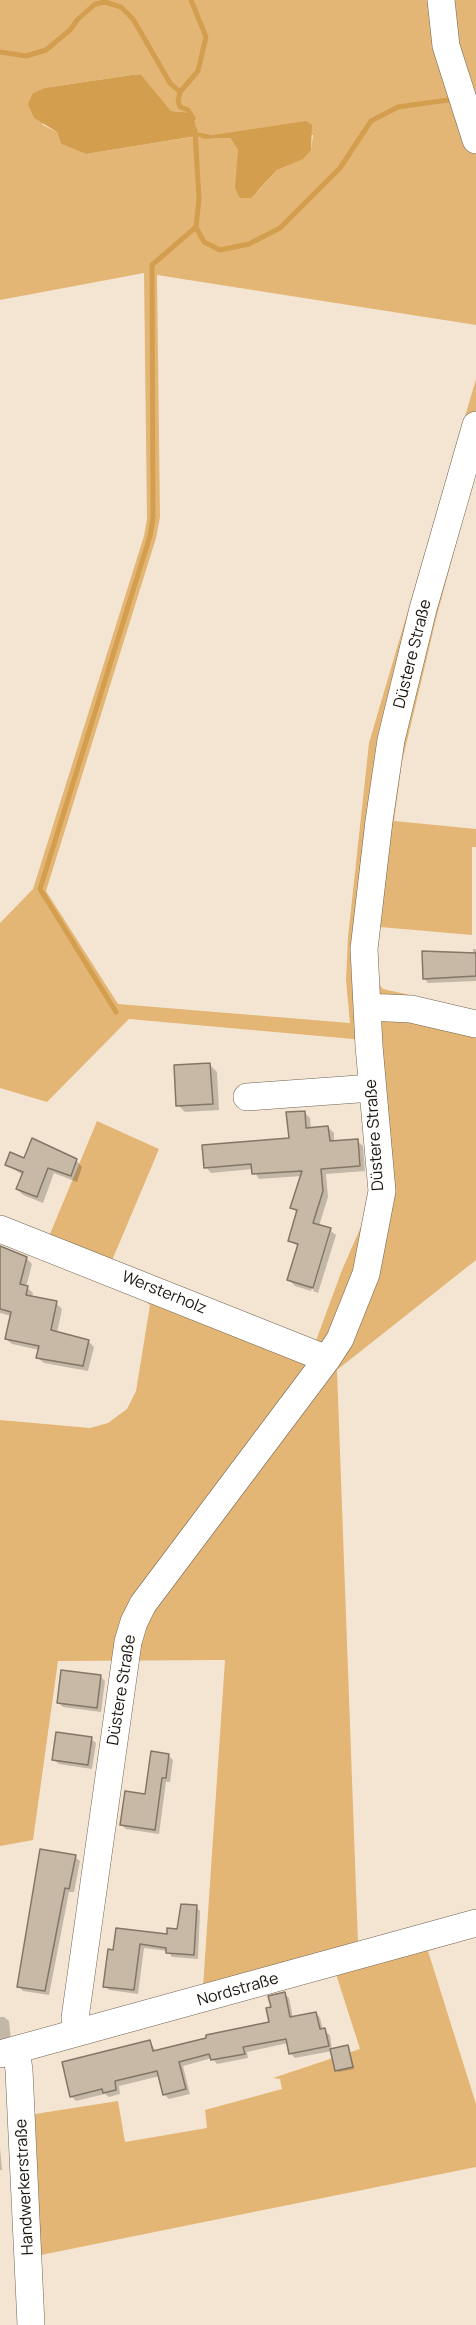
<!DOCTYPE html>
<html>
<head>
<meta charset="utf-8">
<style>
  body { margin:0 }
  canvas { display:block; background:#f4e5d2 }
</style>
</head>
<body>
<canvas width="476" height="2325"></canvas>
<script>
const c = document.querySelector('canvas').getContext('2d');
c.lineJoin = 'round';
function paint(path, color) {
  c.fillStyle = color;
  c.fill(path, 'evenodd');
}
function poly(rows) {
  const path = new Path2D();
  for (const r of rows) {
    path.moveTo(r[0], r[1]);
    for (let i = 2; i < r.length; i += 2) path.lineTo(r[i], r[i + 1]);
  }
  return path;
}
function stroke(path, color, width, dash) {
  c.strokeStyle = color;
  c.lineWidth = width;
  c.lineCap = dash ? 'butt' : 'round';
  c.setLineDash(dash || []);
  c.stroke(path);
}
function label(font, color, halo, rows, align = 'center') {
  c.font = font + ' Manrope,sans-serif';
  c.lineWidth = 5;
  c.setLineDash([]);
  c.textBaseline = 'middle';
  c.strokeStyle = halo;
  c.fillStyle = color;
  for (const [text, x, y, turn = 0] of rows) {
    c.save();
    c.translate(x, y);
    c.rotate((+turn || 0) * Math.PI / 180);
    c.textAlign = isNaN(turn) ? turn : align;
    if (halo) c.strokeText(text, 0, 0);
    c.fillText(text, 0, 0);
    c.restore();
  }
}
const green = poly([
  [0,0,476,0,476,325,157,275,160,517,156,538,46,891,118,1004,350,1023,346,980,348,937,369,743,476,379,476,470,437,615,402,762,394,821,476,829,476,847,472,847,472,935,380,927,374,977,383,989,476,1010,476,1260,337,1370,358,1943,476,1937,428,1951,476,2104,476,2167,41,2255,35,2114,118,2101,125,2142,207,2128,205,2110,282,2089,280,2079,273,2078,360,2049,336,1974,203,1987,225,1660,58,1661,33,1840,0,1846,0,1420,90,1428,108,1423,127,1409,136,1391,150,1305,108,1270,47,1241,97,1121,159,1149,108,1270,314,1346,342,1270,377,1190,365,1044,353,1039,129,1019,47,1102,0,1088,0,923,33,889,144,536,147,519,144,273,0,300],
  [132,75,171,111,193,113,197,132,213,135,313,135,311,150,293,163,277,170,258,191,237,182,238,150,230,138,204,139,198,136,86,154,61,144,57,132,43,125,33,93,44,88]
]);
const water = poly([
  [132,75,141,75,171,111,193,113,197,132,213,135,306,121,312,125,311,150,303,159,277,170,251,198,240,198,235,188,238,150,230,138,204,139,197,136,86,154,61,144,57,132,34,118,28,104,33,93,44,88]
]);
const shadow = poly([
  [473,949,476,949,476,981,428,983,424,978,473,955],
  [210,1065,217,1072,219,1110,185,1112,178,1105],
  [304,1112,310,1118,311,1129,328,1127,334,1133,334,1142,357,1141,363,1146,365,1171,326,1174,328,1197,319,1226,331,1231,328,1231,311,1291,295,1286,289,1280,299,1247,290,1241,298,1214,292,1207,302,1176,259,1179,253,1169,211,1173,206,1167,290,1139],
  [25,1160,76,1160,82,1167,77,1182,54,1173,43,1203,23,1195,17,1189,23,1175,7,1165],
  [331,1231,336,1235,318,1293,313,1291],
  [0,1248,26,1258,32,1264,26,1287,33,1293,32,1298,56,1303,62,1309,57,1333,88,1341,94,1347,88,1371,44,1363,38,1358,39,1350,12,1344,6,1339,11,1316,0,1313],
  [100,1676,105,1681,101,1712,63,1707,58,1702],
  [91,1739,96,1743,92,1769,59,1764,54,1760],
  [168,1755,173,1760,170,1782,166,1782,159,1834,126,1829,122,1825,146,1795],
  [75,1857,80,1861,74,1892,69,1892,49,1995,23,1991,18,1986],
  [196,1907,200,1911,198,1959,172,1957,168,1951,144,1948,138,1994,109,1990,105,1986,115,1951,179,1930],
  [284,1994,289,1998,293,2018,316,2013,320,2018,323,2030,330,2035,332,2050,347,2046,349,2048,354,2069,338,2072,332,2051,295,2058,291,2054,288,2043,247,2052,248,2058,217,2064,212,2058,183,2066,190,2094,169,2099,164,2094,160,2076,119,2086,120,2094,109,2097,105,2094,76,2101,71,2096,150,2042,156,2051,271,2023,272,2009],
  [0,2017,4,2017,9,2021,11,2040,0,2043],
  [0,2148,2,2170,0,2170]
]);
const stream = poly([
  [0,52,26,56,46,50,70,30,78,19,95,4,105,2,121,7,133,19,170,83,180,92,178,101,180,107,188,110,193,118],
  [180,92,198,71,206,37,191,0],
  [195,130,199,199,196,227,204,242,220,250,249,244,280,228,340,168,371,121,398,107,455,99],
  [116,1012,40,889,150,536,153,517,152,265,196,227]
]);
const building = poly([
  [422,951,476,953,476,976,423,979,422,951],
  [210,1063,213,1104,176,1106,174,1065,210,1063],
  [305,1111,306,1128,328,1126,330,1141,358,1139,360,1166,321,1169,323,1191,313,1223,331,1228,313,1288,287,1280,298,1244,288,1241,297,1210,290,1208,302,1171,252,1174,251,1164,204,1168,202,1145,289,1138,286,1112,305,1111],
  [32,1138,77,1159,71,1176,48,1168,37,1197,16,1189,23,1172,5,1165,10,1152,24,1158,32,1138],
  [0,1246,27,1257,20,1284,28,1286,26,1295,57,1301,51,1330,89,1340,83,1366,36,1358,39,1346,5,1339,11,1312,0,1309,0,1246],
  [61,1670,101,1675,97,1708,57,1703,61,1670],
  [56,1732,92,1737,88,1765,52,1760,56,1732],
  [151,1751,169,1754,166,1778,162,1778,155,1830,120,1825,125,1791,145,1794,151,1751],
  [40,1849,76,1855,69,1889,65,1888,45,1991,17,1987,40,1849],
  [181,1904,197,1905,194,1955,166,1953,166,1948,140,1944,134,1990,103,1987,108,1949,113,1950,116,1928,167,1934,167,1928,177,1929,181,1904],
  [285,1992,290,2017,316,2012,320,2029,325,2028,329,2046,289,2054,286,2039,243,2047,245,2054,211,2060,209,2054,179,2062,186,2089,163,2095,157,2071,115,2081,116,2090,103,2093,102,2089,70,2097,62,2062,150,2040,153,2051,206,2038,206,2035,269,2022,266,2008,271,2007,268,1996,285,1992],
  [348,2045,353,2067,335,2071,330,2049,348,2045]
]);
const minor = poly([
  [441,0,446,46,476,140],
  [367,1007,411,1009,476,1024],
  [247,1097,372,1088],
  [0,1229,327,1359],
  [78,2032,75,2018,128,1642,134,1622,143,1604,327,1359,340,1339,366,1274,382,1191,369,1046,364,949,379,821,391,740,423,609,476,425],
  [16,2050,19,2070,31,2325],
  [0,2054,476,1923]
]);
const streetNames = [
  ["Düstere Straße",413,654,-76],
  ["Düstere Straße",375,1135,-94],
  ["Wersterholz",164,1293,22],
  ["Düstere Straße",122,1690,-81],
  ["Nordstraße",238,1990,-16],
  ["Handwerkerstraße",25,2187,-93]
];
paint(green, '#e4b676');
paint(water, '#d39e4e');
paint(shadow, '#0003');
stroke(stream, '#d39e4e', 5);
paint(building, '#c7b9a6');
stroke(building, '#837665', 1.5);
stroke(minor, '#706352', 28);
stroke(minor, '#fff', 27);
label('16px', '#1a150e', '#fff', streetNames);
</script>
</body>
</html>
